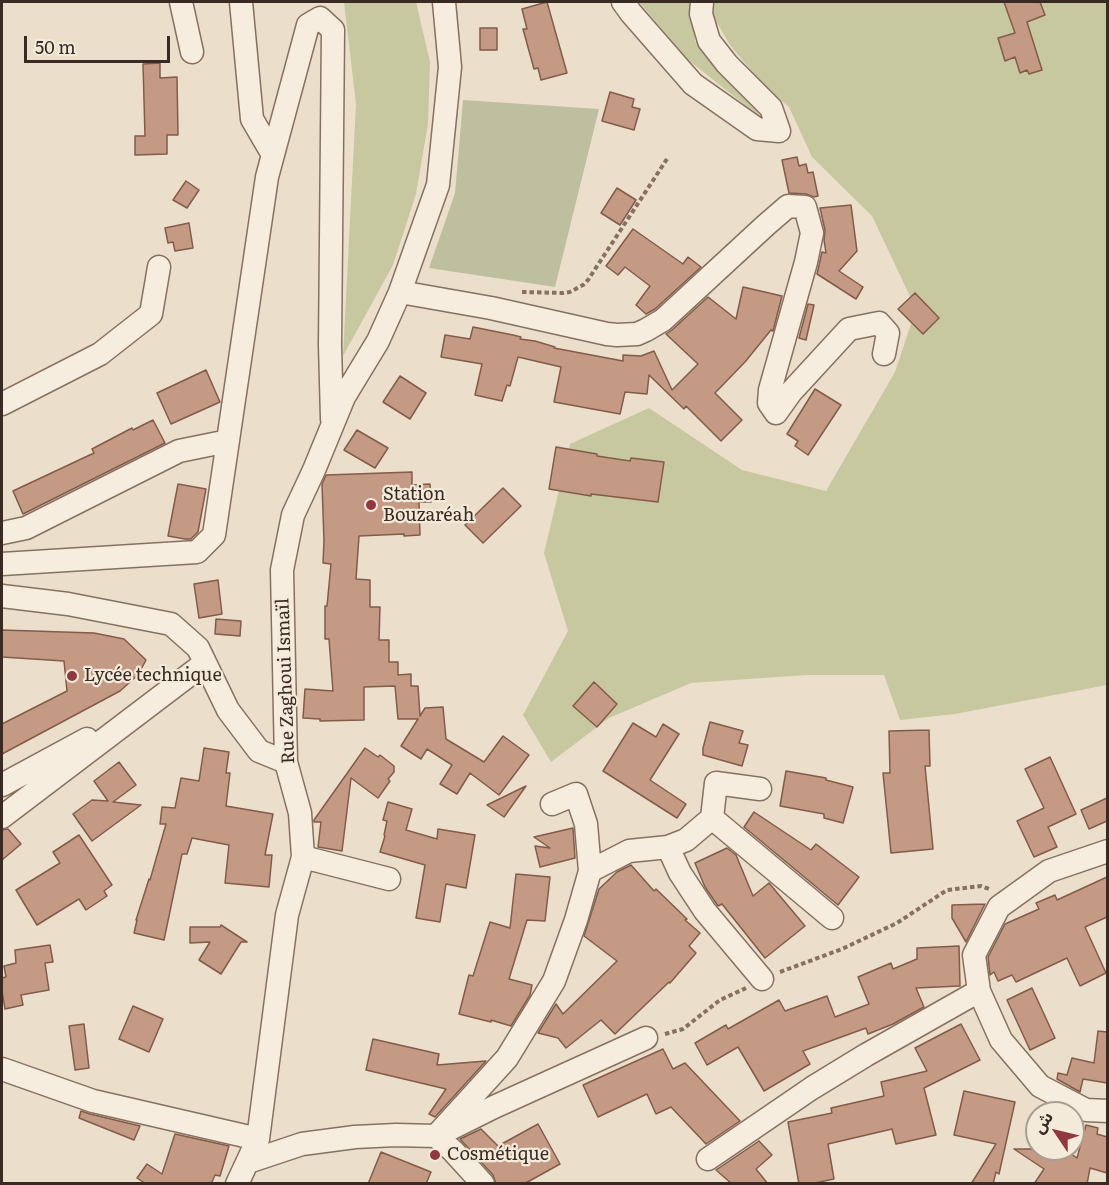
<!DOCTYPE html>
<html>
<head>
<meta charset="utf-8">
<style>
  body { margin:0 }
  #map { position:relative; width:1109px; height:1185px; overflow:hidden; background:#ebdfcb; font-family:Literata,"Noto Sans Arabic",serif }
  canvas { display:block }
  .frame { position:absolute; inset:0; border:3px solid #392b23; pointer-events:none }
  .north { position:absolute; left:1025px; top:1101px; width:60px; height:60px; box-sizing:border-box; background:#f3eada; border:2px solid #a99e91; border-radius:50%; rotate:305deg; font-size:16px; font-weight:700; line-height:24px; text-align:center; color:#392b23 }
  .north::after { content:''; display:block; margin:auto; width:21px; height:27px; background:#903740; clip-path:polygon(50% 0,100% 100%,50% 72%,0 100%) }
  .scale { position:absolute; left:24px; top:36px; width:146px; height:27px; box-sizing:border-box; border:3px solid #392b23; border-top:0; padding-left:8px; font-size:18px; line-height:21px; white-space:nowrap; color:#392b23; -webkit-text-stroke:4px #f3eada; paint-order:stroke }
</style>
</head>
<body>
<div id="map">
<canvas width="1109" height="1185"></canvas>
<div class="frame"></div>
<div class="north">ش</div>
<div class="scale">50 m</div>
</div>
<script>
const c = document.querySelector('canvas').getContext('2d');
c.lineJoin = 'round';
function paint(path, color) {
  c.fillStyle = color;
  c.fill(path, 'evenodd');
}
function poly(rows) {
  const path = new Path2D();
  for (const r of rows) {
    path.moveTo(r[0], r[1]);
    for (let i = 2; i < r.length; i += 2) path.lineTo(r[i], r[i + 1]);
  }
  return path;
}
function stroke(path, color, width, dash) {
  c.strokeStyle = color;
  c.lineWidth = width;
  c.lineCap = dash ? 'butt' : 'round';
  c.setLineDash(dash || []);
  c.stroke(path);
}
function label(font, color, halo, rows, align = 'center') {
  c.font = font + ' Literata,serif';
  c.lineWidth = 4.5;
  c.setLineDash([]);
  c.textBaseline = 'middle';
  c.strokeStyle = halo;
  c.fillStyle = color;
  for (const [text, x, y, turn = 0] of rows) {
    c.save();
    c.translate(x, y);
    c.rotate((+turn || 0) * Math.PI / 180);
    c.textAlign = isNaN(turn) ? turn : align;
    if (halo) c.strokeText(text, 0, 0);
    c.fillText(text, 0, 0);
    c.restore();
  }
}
const green = poly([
  [344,2,416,2,430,62,428,124,416,194,393,265,343,356,356,104],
  [639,2,695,2,695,41,765,121,687,59],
  [714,2,1107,2,1107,685,955,714,900,720,884,675,806,675,691,683,609,718,551,762,523,715,568,631,544,553,570,444,649,408,742,470,826,491,895,372,916,309,872,216,812,157,789,107,765,87,730,45,713,16]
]);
const cemetery = poly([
  [463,100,599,109,555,287,429,268,455,193]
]);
const building = poly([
  [547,2,567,73,541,80,538,68,534,69,523,29,527,29,522,9,547,2],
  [1004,2,1040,2,1045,15,1027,22,1042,70,1029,74,1027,70,1020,73,1015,57,1005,61,998,38,1015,33,1004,2],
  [480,28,497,28,497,50,480,50,480,28],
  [160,63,160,78,177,77,178,135,167,135,167,154,135,155,135,136,145,136,143,64,160,63],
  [610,92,634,99,632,107,640,109,634,130,602,121,610,92],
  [797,157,799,166,806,164,808,173,813,172,818,196,814,197,806,194,789,193,782,160,797,157],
  [186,181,199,190,187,208,173,200,186,181],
  [617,188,636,200,620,225,601,213,617,188],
  [851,205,857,251,839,271,863,287,856,299,817,274,822,252,826,253,824,240,825,230,820,208,851,205],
  [189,223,193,248,175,251,173,242,168,243,165,228,189,223],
  [633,229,683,264,688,257,701,267,655,309,646,314,636,305,650,286,625,267,618,275,606,266,633,229],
  [743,287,782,296,773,331,771,330,745,362,715,393,742,420,721,441,686,406,684,409,649,375,647,394,625,392,620,414,554,402,561,367,518,357,510,386,507,385,502,401,475,395,482,364,441,357,445,335,470,339,473,327,513,335,521,337,520,339,535,341,555,347,554,348,623,361,623,355,641,356,654,351,672,390,698,364,666,334,672,330,708,297,736,319,743,287],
  [915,293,939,318,923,334,898,309,915,293],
  [808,304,814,305,806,340,799,338,808,304],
  [206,370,220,402,171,424,157,393,206,370],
  [400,376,426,393,410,419,383,402,400,376],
  [815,389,841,405,808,455,795,446,798,441,787,434,815,389],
  [153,420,165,443,23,514,13,491,94,453,92,449,132,428,133,430,153,420],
  [357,430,388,448,375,468,344,450,357,430],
  [556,447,597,454,597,456,630,461,631,458,664,462,658,502,591,494,591,496,549,489,556,447],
  [412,472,412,485,430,484,431,502,419,502,420,535,404,536,404,534,359,536,356,579,370,580,370,607,380,607,379,640,389,640,389,662,398,662,398,675,411,674,411,686,418,686,420,716,425,708,443,707,446,739,484,762,503,736,529,755,499,795,470,773,457,794,440,784,452,765,427,749,421,759,401,746,418,719,398,719,395,686,364,687,364,720,320,721,320,719,303,718,305,689,333,691,329,639,325,639,325,606,327,606,331,564,323,563,324,541,322,484,326,475,412,472],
  [178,484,206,489,198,532,191,539,185,539,168,536,178,484],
  [503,488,521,506,483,543,465,525,503,488],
  [218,580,222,614,199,618,194,584,218,580],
  [216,619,241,621,240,636,215,634,216,619],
  [2,630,94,633,124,639,146,660,138,675,120,691,2,754,2,724,67,691,64,661,2,657,2,630],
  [594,682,617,704,597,727,573,706,594,682],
  [710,722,743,731,739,743,748,745,742,766,703,755,703,748,710,722],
  [633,723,656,737,663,724,679,734,650,780,686,804,677,818,603,771,633,723],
  [929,730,930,766,925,766,933,849,891,853,883,773,890,773,889,731,929,730],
  [204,748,229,752,226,773,230,773,226,806,273,814,265,855,272,855,269,887,225,883,229,845,192,838,187,854,182,854,164,940,134,933,137,920,136,920,149,879,150,880,166,824,160,824,162,807,175,808,181,778,199,781,204,748],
  [365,748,378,757,380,755,394,766,394,772,388,779,390,781,378,798,351,778,342,851,318,847,321,822,314,822,314,820,365,748],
  [1050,757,1076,814,1048,827,1057,847,1034,857,1017,821,1044,808,1025,769,1050,757],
  [119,762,136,785,113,802,141,805,92,841,73,814,92,800,108,801,94,781,119,762],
  [786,771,826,778,826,780,853,787,843,823,824,818,824,814,780,806,786,771],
  [526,786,504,817,487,805,526,786],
  [1107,798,1107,821,1089,829,1081,810,1107,798],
  [388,802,412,809,406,830,437,839,438,829,475,835,466,888,446,884,440,922,416,918,425,865,380,852,385,836,384,835,387,821,383,820,388,802],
  [754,812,811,850,816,844,859,877,838,905,744,827,754,812],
  [573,828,575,858,540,867,535,846,550,848,534,837,573,828],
  [8,829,21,844,2,860,2,830,8,829],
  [79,835,112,885,104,891,107,896,86,910,79,899,37,925,16,890,60,863,53,852,79,835],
  [727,848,736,855,753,896,769,883,805,926,765,958,722,904,718,906,716,903,705,887,695,863,727,848],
  [631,865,654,891,656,889,687,919,685,920,700,933,689,946,696,953,670,983,669,982,615,1034,601,1020,566,1048,558,1038,538,1033,556,1004,563,1014,617,961,584,936,599,889,617,872,631,865],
  [516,874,550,877,545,921,527,920,509,979,532,985,530,995,511,1026,491,1020,491,1022,459,1014,469,975,473,976,490,922,510,928,516,874],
  [1107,877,1107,917,1085,927,1106,973,1080,986,1067,958,1016,982,1012,975,998,981,994,972,990,975,988,957,1005,924,1039,909,1036,903,1055,895,1057,900,1107,877],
  [985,904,966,942,952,918,952,905,985,904],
  [221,925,247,942,241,942,221,974,199,960,210,942,190,943,190,927,220,927,221,925],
  [50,945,53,962,45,963,49,990,21,995,23,1005,5,1009,2,991,2,978,6,977,4,966,16,963,15,950,50,945],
  [959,946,960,986,916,988,924,1007,893,1024,868,1034,866,1028,803,1051,810,1064,764,1091,738,1047,707,1065,695,1043,726,1025,728,1029,779,1000,785,1011,827,996,835,1017,869,1004,858,977,891,963,893,969,917,959,917,948,959,946],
  [1032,988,1055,1038,1030,1050,1007,1000,1032,988],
  [133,1006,163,1019,149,1052,119,1039,133,1006],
  [84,1024,89,1068,75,1070,69,1026,84,1024],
  [961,1024,980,1060,924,1088,936,1135,896,1144,892,1129,828,1144,834,1179,810,1184,799,1184,788,1122,832,1113,831,1108,884,1096,881,1082,927,1071,915,1048,961,1024],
  [1098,1031,1107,1032,1107,1083,1083,1079,1080,1092,1057,1079,1058,1073,1067,1075,1072,1058,1094,1063,1098,1031],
  [373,1039,439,1054,437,1065,486,1061,435,1117,429,1114,446,1089,366,1070,373,1039],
  [663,1049,673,1069,685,1063,740,1121,706,1144,671,1107,656,1114,647,1094,598,1117,583,1085,663,1049],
  [964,1091,1015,1102,999,1174,996,1172,993,1184,971,1184,996,1144,954,1135,964,1091],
  [81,1111,90,1114,140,1126,134,1140,79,1118,81,1111],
  [538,1124,560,1164,524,1184,496,1184,493,1175,460,1139,481,1129,498,1146,538,1124],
  [1086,1125,1098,1128,1097,1134,1107,1137,1107,1173,1090,1168,1087,1184,1034,1184,1044,1169,1014,1149,1064,1149,1077,1158,1086,1125],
  [175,1134,229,1146,220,1176,215,1175,211,1184,146,1184,137,1178,147,1164,162,1174,175,1134],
  [759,1141,772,1155,756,1169,768,1184,732,1184,716,1170,759,1141],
  [381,1152,431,1172,426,1184,368,1184,381,1152]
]);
const path = poly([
  [522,292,563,293,570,292,583,285,588,280,667,159],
  [780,972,842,949,897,923,947,890,981,886,989,889],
  [665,1034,683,1029,720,1000,746,988]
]);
const minor = poly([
  [181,2,192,52],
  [241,2,252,119,273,155],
  [623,2,631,13,693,84,757,129,779,131,771,108,727,64,709,41,701,14,702,2],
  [400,292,491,308,607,334,617,335,637,334,646,330,663,320,766,225,788,206,805,207,812,233,806,262,770,390,769,403,776,413,791,392,849,329,879,323,888,333,884,354],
  [2,404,100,354,151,314,159,267],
  [2,533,26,528,179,451,228,441],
  [2,564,197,552,214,535,267,177,308,25,320,18,333,30,330,345,332,419],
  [2,596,68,604,171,624,198,648,228,710,259,751,286,762],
  [2,785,87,739],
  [2,817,205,663],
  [712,818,832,918],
  [668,847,680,873,705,911,762,979],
  [1108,851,1049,871,999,907,974,955,979,991,1001,1040,1040,1086,1086,1110,1108,1111],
  [303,857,389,879],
  [590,871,629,851,668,847,686,840,712,818,716,783,760,789],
  [2,1069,93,1101,258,1139],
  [448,1130,494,1107,646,1038],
  [436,1136,507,1058,554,981,576,920,590,871,586,824,576,794,552,804],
  [708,1159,812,1088,866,1055,979,991],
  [248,1162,302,1144,355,1137,396,1135,436,1136,453,1151,483,1184],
  [237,1184,258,1139,287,915,303,857,300,813,286,762,282,570,293,515,314,470,344,397,378,341,400,292,438,185,450,67,444,2]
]);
const markers = [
  [371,505,6,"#903740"],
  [72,676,6,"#903740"],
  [435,1155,6,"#903740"]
];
const poiNames = [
  ["Station",383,495],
  ["Bouzaréah",383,516],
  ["Lycée technique",84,676],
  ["Cosmétique",447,1155]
];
const streetNames = [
  ["Rue Zaghoui Ismaïl",286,681,-92]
];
paint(green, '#c7c8a0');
paint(cemetery, '#bebf9e');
paint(building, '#c59a85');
stroke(building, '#835b49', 1.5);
stroke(minor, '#867161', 25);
stroke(path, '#867161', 4, [4.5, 3]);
stroke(minor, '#f6edde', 22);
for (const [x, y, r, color] of markers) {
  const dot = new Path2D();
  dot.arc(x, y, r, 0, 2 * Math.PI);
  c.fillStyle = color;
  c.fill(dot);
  stroke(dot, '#f3eada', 2);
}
label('18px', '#392b23', '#f3eada', poiNames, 'left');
label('18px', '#392b23', '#f3eada', streetNames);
</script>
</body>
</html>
